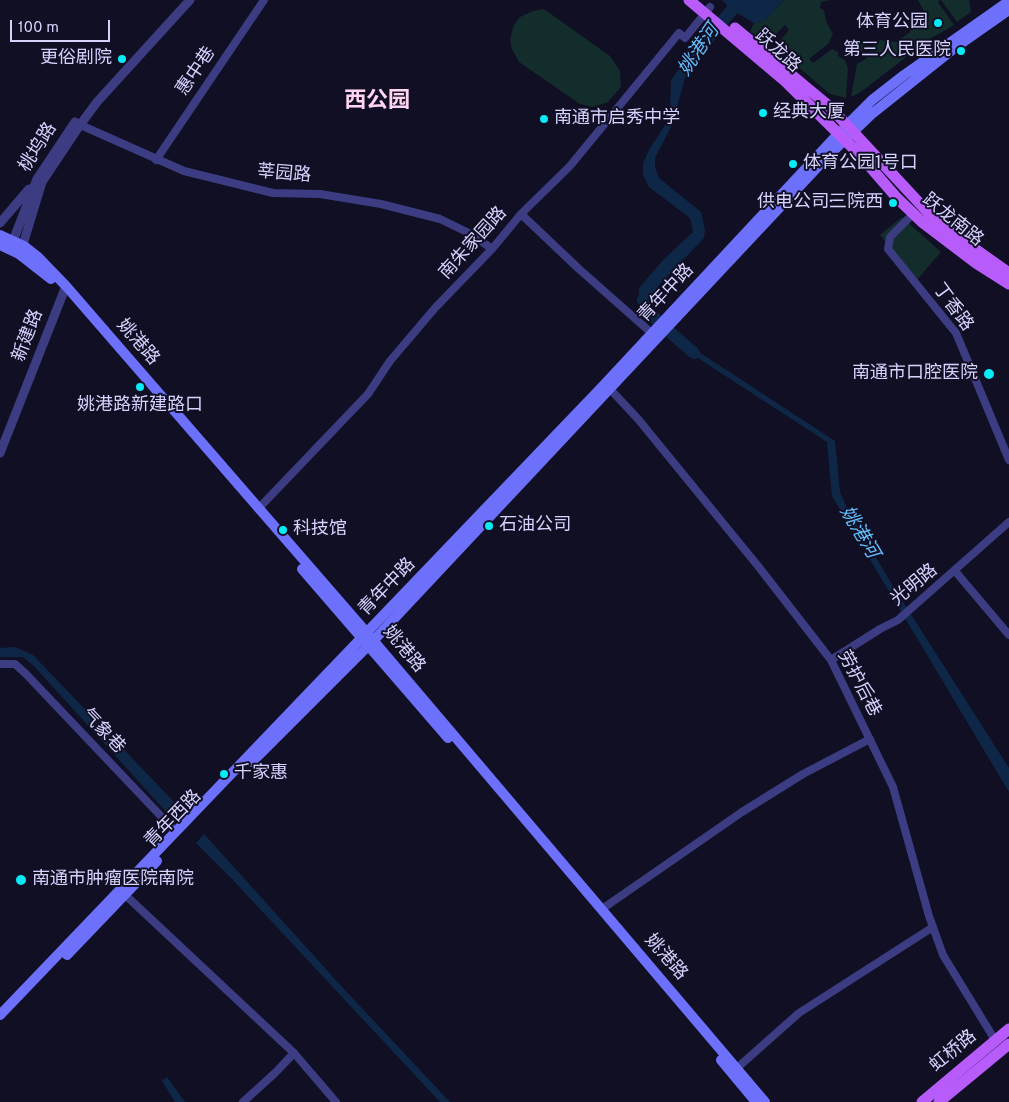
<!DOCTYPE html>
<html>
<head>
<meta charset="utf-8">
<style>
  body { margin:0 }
  #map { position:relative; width:1009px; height:1102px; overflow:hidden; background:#110f24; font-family:Overpass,sans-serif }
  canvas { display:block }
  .scale { position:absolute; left:10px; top:20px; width:100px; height:22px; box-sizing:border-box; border:2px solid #d5d2fe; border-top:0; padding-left:6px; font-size:15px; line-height:18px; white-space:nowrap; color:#d5d2fe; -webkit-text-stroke:4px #110f24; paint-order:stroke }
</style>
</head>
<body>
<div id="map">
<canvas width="1009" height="1102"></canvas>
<div class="scale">100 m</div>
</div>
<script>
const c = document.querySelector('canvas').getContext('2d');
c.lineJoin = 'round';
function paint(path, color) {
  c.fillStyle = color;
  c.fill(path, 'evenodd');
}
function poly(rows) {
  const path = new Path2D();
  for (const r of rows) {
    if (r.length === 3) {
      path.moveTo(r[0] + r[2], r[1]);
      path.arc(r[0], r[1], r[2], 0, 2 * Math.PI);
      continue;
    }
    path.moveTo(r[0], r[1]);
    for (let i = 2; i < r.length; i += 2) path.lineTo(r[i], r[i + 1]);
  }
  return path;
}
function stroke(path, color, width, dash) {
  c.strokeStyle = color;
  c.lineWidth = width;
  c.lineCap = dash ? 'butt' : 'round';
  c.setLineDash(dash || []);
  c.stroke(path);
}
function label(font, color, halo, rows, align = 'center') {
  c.font = font + ' Overpass,"Noto Sans SC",sans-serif';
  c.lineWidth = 4;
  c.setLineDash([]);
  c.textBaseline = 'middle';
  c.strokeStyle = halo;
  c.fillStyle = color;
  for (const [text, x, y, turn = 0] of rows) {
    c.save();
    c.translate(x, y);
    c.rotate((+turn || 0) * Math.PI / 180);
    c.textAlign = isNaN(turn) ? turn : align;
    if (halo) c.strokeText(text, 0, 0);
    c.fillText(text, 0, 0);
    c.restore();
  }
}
const green = poly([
  [784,0,830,0,821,2,820,8,824,10,826,21,833,34,828,44,809,59,813,63,832,49,838,52,838,56,845,60,848,69,846,98,830,94,778,50,779,42,789,30,785,25,772,38,767,40,750,32,754,23,764,21],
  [918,0,940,0,938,2,954,25,928,40,861,92,851,97,857,64,866,59,869,52,880,40,896,42,909,33,912,26,925,21,926,15],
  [941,0,969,0,971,12,957,22],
  [544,9,610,56,620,71,621,87,608,102,593,107,580,104,519,62,512,49,510,40,514,25,520,17,533,11],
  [856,47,8],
  [902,217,941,252,916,281,880,235]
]);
const water = poly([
  [722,0,784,0,764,21,754,23,732,10],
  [709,27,685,78,672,125,655,158,655,167,659,178,701,212,705,230,704,238,659,285,653,294,650,305,652,312,648,317,639,302,639,288,664,259,693,232,690,218,649,187,643,175,643,163,650,148,667,122,670,111,671,80],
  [682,341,835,441,840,492,848,510,891,583,1009,768,1009,792,832,496,827,442,678,345],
  [15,647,33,655,178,806,169,815,34,666,23,657,0,657,0,648],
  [204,834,343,988,450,1102,440,1102,232,879,196,843],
  [167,1077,185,1102,175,1102,162,1081]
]);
const river = poly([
  [690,59,732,10,736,0],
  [643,300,648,311,657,320],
  [671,333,694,353]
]);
const minor = poly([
  [76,123,184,171,273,193,320,194,381,204,440,219,473,235,492,249],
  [156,160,264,0],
  [521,214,579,269,656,337],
  [913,214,890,237,888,249,956,333,1009,460],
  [610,389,638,419,758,566,831,660,893,787,929,916,943,955,995,1040],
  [258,509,368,394,390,361,435,308,492,249,521,214,570,166,679,33,685,38,710,7],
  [955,571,1009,635],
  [831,660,880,629,898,620,1009,522],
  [0,664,15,664,26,674,176,832],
  [121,891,294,1053,336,1102],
  [602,909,742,812,803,774,870,739],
  [737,1068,799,1013,933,927],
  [243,1102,275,1073,294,1053]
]);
const tertiary = poly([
  [0,223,29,189],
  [11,246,37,179,75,122],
  [21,251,42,182,80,125,97,102,190,0],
  [0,453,66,286]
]);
const secondary = poly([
  [0,235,24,246,38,257,66,286,367,633,765,1102],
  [0,245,19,254,51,279],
  [302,569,448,738],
  [252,762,374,640,826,158,873,113,952,50,1009,10],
  [67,955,157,861],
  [0,1015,601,388,838,134,872,100,904,75,1009,1],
  [721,1060,756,1102]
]);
const primary = poly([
  [689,0,785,81,858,153,897,198,922,222,976,263,1009,284],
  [735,28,830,107,937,222,1009,273],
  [922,1102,1009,1029],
  [939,1102,1009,1044]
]);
const markers = [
  [938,23,5,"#06ebf6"],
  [961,51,5,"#06ebf6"],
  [122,59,5,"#06ebf6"],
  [763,113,5,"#06ebf6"],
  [544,119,5,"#06ebf6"],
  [793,164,5,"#06ebf6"],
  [893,203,5,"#06ebf6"],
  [989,374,6,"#06ebf6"],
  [140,387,5,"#06ebf6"],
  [489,526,5,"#06ebf6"],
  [283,530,5,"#06ebf6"],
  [224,774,5,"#06ebf6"],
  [21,880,6,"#06ebf6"]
];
const poiNames = [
  ["体育公园",928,23,"right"],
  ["第三人民医院",951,51,"right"],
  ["更俗剧院",112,59,"right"],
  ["经典大厦",773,113],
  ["南通市启秀中学",554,119],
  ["体育公园1号口",803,164],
  ["供电公司·三院西",883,203,"right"],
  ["南通市口腔医院",978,374,"right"],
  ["姚港路新建路口",140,406,"center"],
  ["石油公司",499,526],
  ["科技馆",293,530],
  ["千家惠",234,774],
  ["南通市肿瘤医院南院",32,880]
];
const streetNames = [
  ["跃龙路",777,52,42],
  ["惠中巷",197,72,-56],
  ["桃坞路",39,148,-58],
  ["莘园路",284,175,5],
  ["跃龙南路",952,221,39],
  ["南朱家园路",474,244,-48],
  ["青年中路",667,294,-47],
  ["丁香路",952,308,54],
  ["新建路",29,336,-69],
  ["姚港路",137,343,49],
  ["光明路",915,586,-40],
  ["青年中路",388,588,-46],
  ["姚港路",403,650,50],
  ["劳护后巷",858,684,62],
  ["气象巷",102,732,46],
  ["青年西路",174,820,-46],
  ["姚港路",665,958,49],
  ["虹桥路",954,1052,-40]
];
const waterNames = [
  ["姚港河",700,51,-56],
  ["姚港河",858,533,59]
];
const districtNames = [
  ["西公园",377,103]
];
paint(green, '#122d2b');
paint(water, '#0f2747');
stroke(river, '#0f2747', 12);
stroke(minor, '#3b3c81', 8);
stroke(tertiary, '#3b3c81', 9);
stroke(secondary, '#6c70fb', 10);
stroke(primary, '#b75cfb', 11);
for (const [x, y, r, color] of markers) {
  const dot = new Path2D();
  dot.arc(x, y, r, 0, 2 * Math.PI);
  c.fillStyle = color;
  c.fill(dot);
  stroke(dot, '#110f24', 2);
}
label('18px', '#d5d2fe', '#110f24', poiNames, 'left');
label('18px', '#d5d2fe', '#110f24', streetNames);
label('italic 19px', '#63bdfb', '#110f24', waterNames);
label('bold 22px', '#fed4f1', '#110f24', districtNames);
</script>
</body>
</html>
